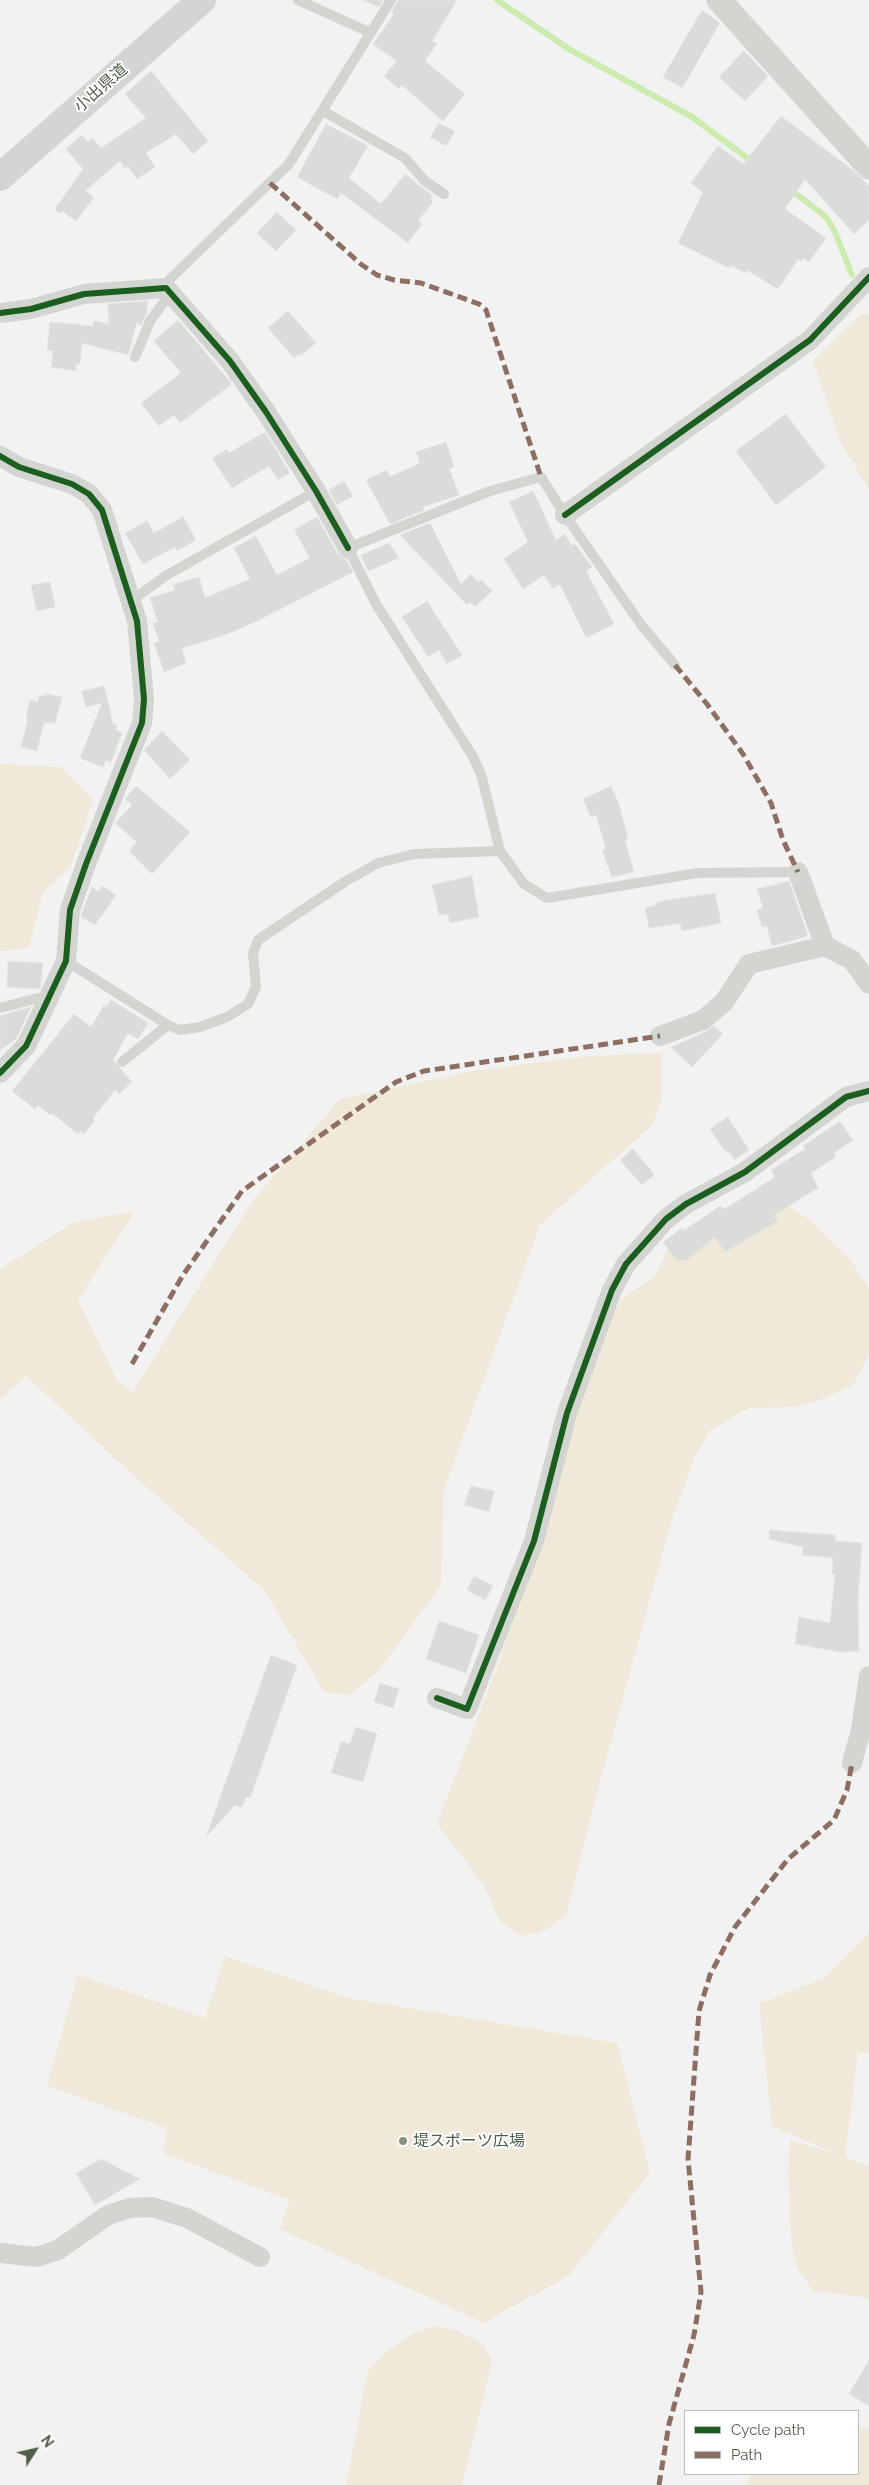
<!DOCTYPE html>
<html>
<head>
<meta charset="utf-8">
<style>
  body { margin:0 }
  #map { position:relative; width:869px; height:2485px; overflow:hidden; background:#f2f2f2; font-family:Raleway,sans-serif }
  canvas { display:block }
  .legend { position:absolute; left:684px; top:2410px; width:175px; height:65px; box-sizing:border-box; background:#fff; border:1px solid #b8bfb6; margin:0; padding:6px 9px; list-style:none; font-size:15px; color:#4e5e49 }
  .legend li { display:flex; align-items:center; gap:10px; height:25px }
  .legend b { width:25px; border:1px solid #b8bfb6 }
  .north { position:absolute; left:10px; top:2425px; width:50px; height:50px; -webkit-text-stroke:4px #fff; paint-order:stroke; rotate:55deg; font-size:14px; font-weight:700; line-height:20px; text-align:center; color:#4e5e49 }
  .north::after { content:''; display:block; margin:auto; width:18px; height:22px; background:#4e5e49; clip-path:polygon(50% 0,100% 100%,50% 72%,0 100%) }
</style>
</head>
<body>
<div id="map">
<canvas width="869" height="2485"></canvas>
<ul class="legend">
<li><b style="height:6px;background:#1b5e20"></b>Cycle path</li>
<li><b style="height:6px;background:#8d6e63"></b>Path</li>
</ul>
<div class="north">N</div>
</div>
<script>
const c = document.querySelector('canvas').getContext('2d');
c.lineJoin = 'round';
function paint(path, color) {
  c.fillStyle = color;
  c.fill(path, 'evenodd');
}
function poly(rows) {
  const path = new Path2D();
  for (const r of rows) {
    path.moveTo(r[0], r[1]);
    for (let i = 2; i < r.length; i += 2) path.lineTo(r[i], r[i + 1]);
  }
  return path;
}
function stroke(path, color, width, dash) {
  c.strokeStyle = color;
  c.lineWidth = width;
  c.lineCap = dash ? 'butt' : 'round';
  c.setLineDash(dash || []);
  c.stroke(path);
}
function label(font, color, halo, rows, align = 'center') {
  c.font = font + ' Raleway,"Noto Sans JP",sans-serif';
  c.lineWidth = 4;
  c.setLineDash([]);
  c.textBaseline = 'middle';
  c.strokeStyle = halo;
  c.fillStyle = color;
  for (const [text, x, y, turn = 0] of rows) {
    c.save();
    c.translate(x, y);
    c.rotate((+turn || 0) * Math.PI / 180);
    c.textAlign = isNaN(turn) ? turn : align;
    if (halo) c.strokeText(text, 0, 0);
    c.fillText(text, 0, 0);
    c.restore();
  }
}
const green = poly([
  [862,313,869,315,869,490,840,441,813,361],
  [0,764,61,767,93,799,71,866,43,892,29,948,0,951],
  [647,1053,662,1053,662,1096,653,1124,540,1225,444,1489,441,1585,380,1669,350,1695,324,1692,265,1591,133,1475,26,1376,0,1399,0,1269,73,1223,135,1211,78,1300,117,1380,132,1393,253,1200,340,1099,472,1071,579,1057],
  [782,1201,811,1221,851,1260,869,1289,869,1354,853,1385,816,1402,792,1407,750,1408,710,1430,695,1456,671,1522,595,1800,566,1915,544,1931,520,1936,500,1921,483,1884,437,1824,498,1665,593,1349,623,1297,654,1278,670,1246],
  [869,1933,869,2053,858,2053,845,2157,869,2166,869,2298,813,2291,797,2268,791,2238,788,2168,790,2140,837,2154,772,2126,759,2004,824,1978],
  [225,1956,348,1998,617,2043,650,2173,569,2275,484,2323,280,2229,290,2200,163,2153,167,2128,47,2086,78,1975,205,2018],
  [432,2326,456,2330,484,2345,492,2361,462,2485,346,2485,368,2371,386,2352,410,2335],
  [858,2427,869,2429,869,2485,747,2485,751,2474,858,2474]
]);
const stream = poly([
  [497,0,569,49,692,117,754,163],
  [790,189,826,217,835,232,852,275]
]);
const building = poly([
  [363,0,383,0,379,7,363,0],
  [398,0,457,0,432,41,437,44,425,61,465,94,443,121,402,85,399,89,384,76,397,61,373,44,394,14,391,13,398,0],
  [702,10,720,23,682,88,663,77,702,10],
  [744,51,768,76,745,101,719,77,744,51],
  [151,71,208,141,193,154,176,134,146,153,155,167,137,179,128,166,125,168,120,161,85,191,94,197,76,221,62,211,60,213,55,209,83,169,66,149,82,135,88,142,92,138,101,148,146,118,125,94,151,71],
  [781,116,854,171,869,186,869,220,854,234,805,179,785,209,826,238,809,262,803,258,801,261,798,259,778,289,747,270,746,273,730,265,729,268,678,243,703,192,691,183,718,146,743,164,781,116],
  [439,123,455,131,446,146,430,137,439,123],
  [326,124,368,146,349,178,381,204,405,174,433,196,430,199,433,202,418,221,422,224,408,243,341,193,337,199,297,177,326,124],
  [277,212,296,230,276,251,257,233,277,212],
  [147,301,147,313,140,326,137,322,128,355,82,343,80,364,76,364,76,371,51,367,53,351,47,350,50,322,93,326,94,321,109,324,108,304,147,301],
  [288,311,316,343,300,356,299,354,294,358,268,328,288,311],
  [178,320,232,384,180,423,174,415,159,426,141,403,181,373,154,341,178,320],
  [786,414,826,467,776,505,736,451,786,414],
  [265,432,290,473,278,480,269,466,232,488,212,458,227,449,229,453,265,432],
  [446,442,454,467,449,468,459,495,423,507,424,510,390,524,366,480,387,470,390,477,420,463,416,452,446,442],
  [344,481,353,496,337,505,329,490,344,481],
  [533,491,556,540,565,534,572,546,575,544,592,567,586,571,614,624,586,638,560,584,553,589,544,575,523,589,504,559,528,542,509,502,533,491],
  [183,517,196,540,177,551,175,547,143,564,125,533,147,521,154,533,183,517],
  [317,517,338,554,346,559,353,572,255,622,222,636,182,648,186,663,164,672,154,643,159,641,153,623,158,622,150,598,175,590,173,585,199,577,205,598,250,579,234,548,256,536,277,575,310,558,294,530,317,517],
  [430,523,461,584,471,574,478,582,481,580,492,591,475,607,470,602,467,605,400,535,430,523],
  [389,543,399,558,368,571,361,555,389,543],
  [50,582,55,607,37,611,31,585,50,582],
  [427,601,462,655,447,664,439,650,428,657,402,617,427,601],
  [104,686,113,723,117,725,116,730,122,733,111,762,106,760,103,767,80,758,102,703,86,707,82,691,104,686],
  [46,694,62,697,55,723,44,723,37,751,21,747,28,719,26,718,30,700,38,702,39,696,46,696,46,694],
  [162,731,190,760,170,779,144,750,162,731],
  [136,786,190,832,152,874,129,851,137,842,115,823,132,805,125,799,136,786],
  [611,786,619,804,628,839,625,840,634,872,612,877,602,850,606,849,596,815,591,817,583,799,611,786],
  [472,876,479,917,450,923,448,914,439,915,432,885,472,876],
  [789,881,808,936,772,946,767,926,762,927,757,910,763,908,757,889,789,881],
  [102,886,116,895,95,925,81,917,82,912,92,887,99,892,102,886],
  [715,893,721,923,682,931,680,923,649,928,645,908,657,905,657,902,715,893],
  [8,961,43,963,40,989,7,987,8,961],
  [111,1000,148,1023,138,1039,128,1033,113,1060,132,1082,119,1094,115,1090,93,1118,95,1120,84,1134,80,1131,78,1134,52,1113,50,1115,38,1105,35,1109,12,1091,74,1014,91,1027,104,1005,106,1007,111,1000],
  [31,1007,16,1039,0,1050,0,1016,31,1007],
  [714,1026,723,1034,692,1067,671,1047,701,1034,714,1026],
  [728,1117,749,1150,735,1160,730,1153,724,1150,710,1129,728,1117],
  [840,1121,853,1140,834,1153,836,1157,811,1173,818,1188,774,1215,778,1221,725,1252,715,1237,685,1261,683,1259,678,1262,663,1242,682,1228,683,1231,720,1206,725,1209,775,1177,771,1170,805,1149,803,1146,840,1121],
  [633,1149,653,1173,653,1176,642,1185,620,1160,633,1149],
  [471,1486,494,1491,489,1512,464,1505,471,1486],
  [770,1530,835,1535,835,1541,862,1543,858,1600,859,1651,841,1652,795,1644,799,1617,830,1623,835,1575,832,1574,833,1558,802,1555,803,1547,769,1539,770,1530],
  [474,1576,493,1586,485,1600,467,1590,474,1576],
  [439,1621,479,1635,466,1673,426,1659,439,1621],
  [271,1655,297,1665,283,1705,250,1798,246,1797,242,1807,235,1805,206,1837,271,1655],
  [380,1683,399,1689,393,1708,374,1702,380,1683],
  [356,1727,377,1734,363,1782,331,1773,341,1742,350,1744,356,1727],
  [101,2159,140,2179,95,2205,76,2173,101,2159],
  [869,2360,869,2406,849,2394,869,2360]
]);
const service = poly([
  [298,0,371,33],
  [323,111,405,158,425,181,444,194],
  [135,357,150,321,166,299,166,288,170,279,289,164,391,0],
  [132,600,167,575,316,491],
  [675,665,642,626,565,515,541,477,490,491,348,548,376,604,472,755,481,774,500,851,524,884,547,898,697,873,798,872],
  [66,961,168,1025,180,1030,200,1027,227,1017,248,1004,256,987,253,954,258,940,346,881,378,863,414,854,500,851],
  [0,1008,50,995],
  [122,1062,168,1025]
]);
const minor = poly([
  [0,313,31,309,84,294,166,288,230,361,266,412,316,491,348,548],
  [0,456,19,467,72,484,89,494,102,510,137,621,144,699,142,723,86,864,70,910,66,961,26,1046,0,1073],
  [565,515,810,340,869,277],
  [798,872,825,946],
  [660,1036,703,1020,724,1002,749,964,825,946,852,960,869,984],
  [437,1698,467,1709,534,1541,567,1413,612,1290,626,1264,666,1219,686,1204,745,1172,846,1097,869,1091],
  [852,1763,861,1730,869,1676],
  [0,2253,36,2257,58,2250,108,2215,130,2208,152,2207,187,2218,260,2257]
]);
const tertiary = poly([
  [719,0,869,167]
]);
const secondary = poly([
  [0,177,202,0]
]);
const quiet = poly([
  [270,183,362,265,377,275,394,280,421,283,479,304,486,310,541,477],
  [675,665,707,704,743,754,771,803,783,840,798,872],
  [132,1364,183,1275,242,1191,396,1082,424,1071,660,1036],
  [659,2485,669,2424,694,2335,701,2292,688,2159,699,2011,710,1975,735,1927,788,1859,834,1820,847,1790,852,1763]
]);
const cycleway = poly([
  [0,313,31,309,84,294,166,288,230,361,266,412,316,491,348,548],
  [0,456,19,467,72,484,89,494,102,510,137,621,144,699,142,723,86,864,70,910,66,961,26,1046,0,1073],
  [565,515,810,340,869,277],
  [437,1698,467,1709,534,1541,567,1413,612,1290,626,1264,666,1219,686,1204,745,1172,846,1097,869,1091]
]);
const markers = [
  [403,2141,5,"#879284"]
];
const streetNames = [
  ["小出県道",101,88,-41]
];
const poiNames = [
  ["堤スポーツ広場",413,2141]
];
paint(green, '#f0e8d8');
stroke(stream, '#ccebae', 6);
paint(building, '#dadcd9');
stroke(building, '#e3e5e3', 1);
stroke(service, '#d2d5d0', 10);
stroke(minor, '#d2d5d0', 20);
stroke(tertiary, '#d2d5d0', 25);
stroke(secondary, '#d2d5d1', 28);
stroke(quiet, '#8d6e63', 5, [10, 5]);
stroke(cycleway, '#1b5e20', 6);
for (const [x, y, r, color] of markers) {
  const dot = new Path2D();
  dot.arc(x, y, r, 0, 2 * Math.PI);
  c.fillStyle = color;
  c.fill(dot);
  stroke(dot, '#fff', 2);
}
label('16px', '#4e5e49', '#fff', streetNames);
label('16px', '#4e5e49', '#fff', poiNames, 'left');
</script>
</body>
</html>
